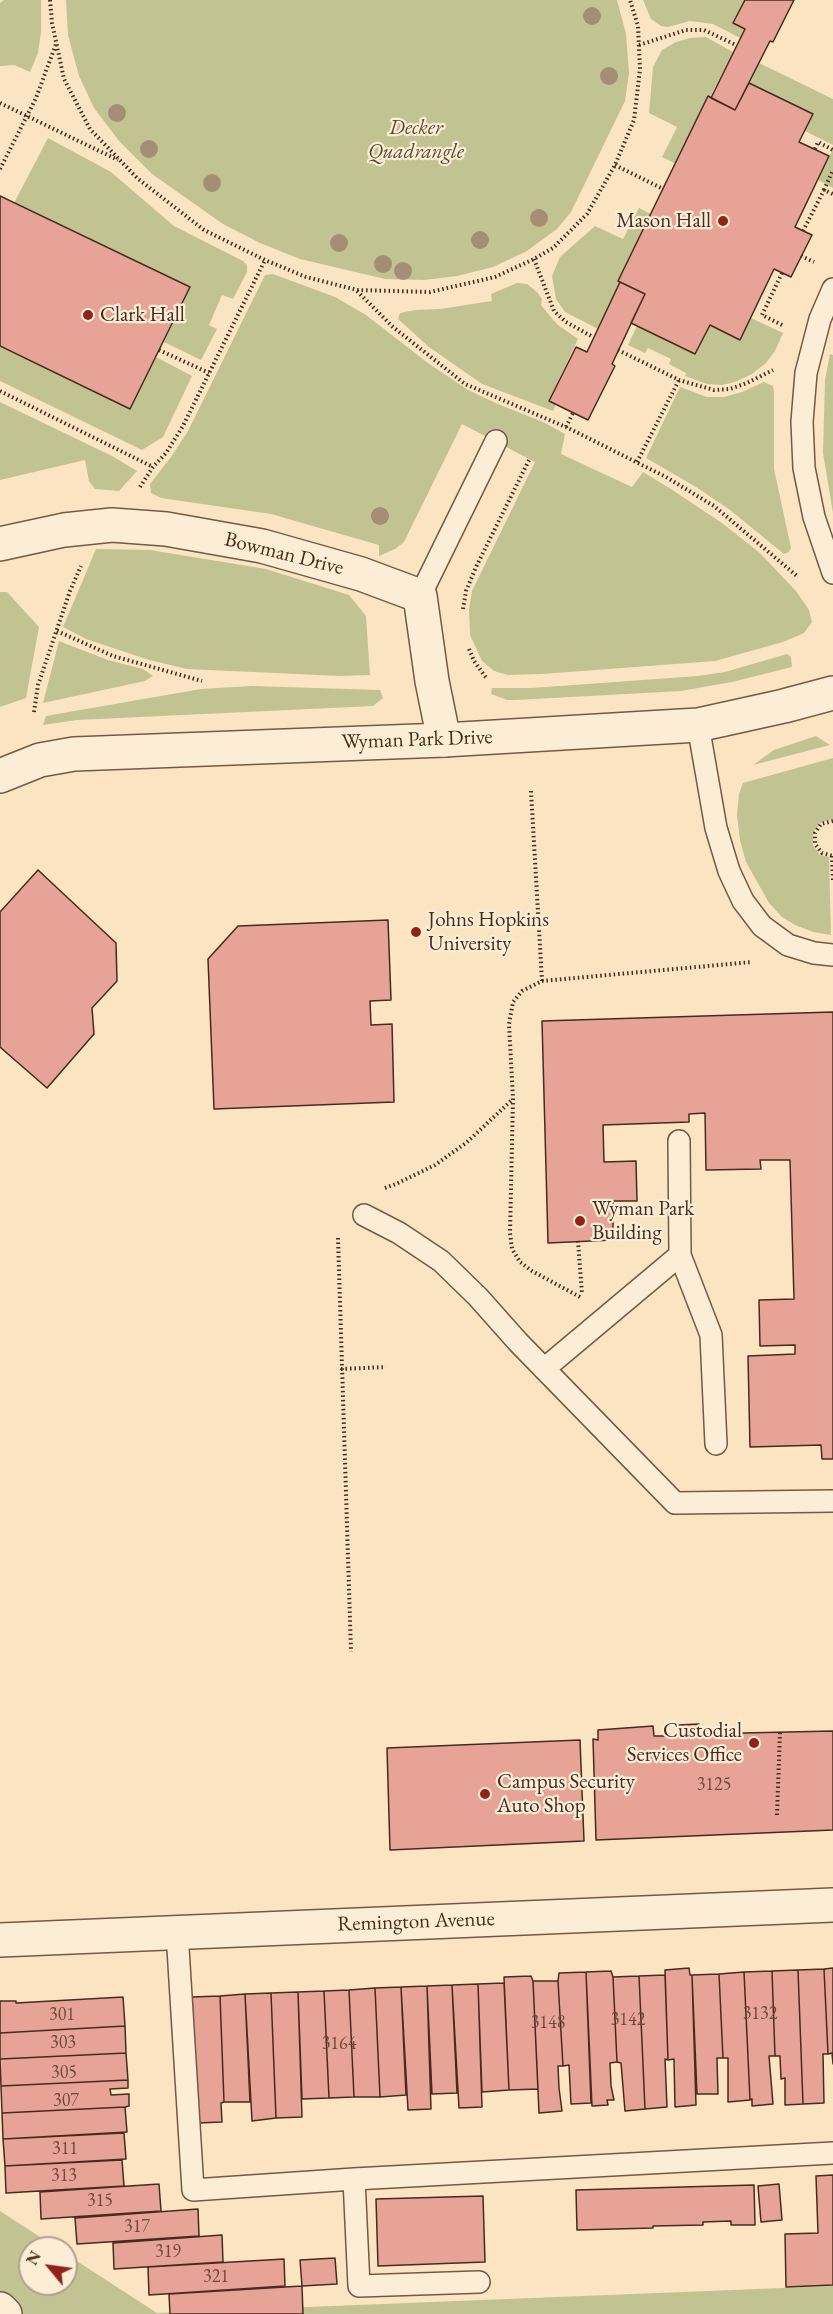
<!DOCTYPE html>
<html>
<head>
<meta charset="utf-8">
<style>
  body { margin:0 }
  #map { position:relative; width:833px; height:2314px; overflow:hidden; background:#fbe4c2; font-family:"EB Garamond",serif }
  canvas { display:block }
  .north { position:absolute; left:18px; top:2236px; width:60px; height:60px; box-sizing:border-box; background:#fcedd7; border:2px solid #b3a08c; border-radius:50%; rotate:299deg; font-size:16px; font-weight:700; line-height:24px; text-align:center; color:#452c1c }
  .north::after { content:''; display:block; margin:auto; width:21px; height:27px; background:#8f2418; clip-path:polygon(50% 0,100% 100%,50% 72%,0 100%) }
</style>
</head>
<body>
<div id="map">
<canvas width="833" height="2314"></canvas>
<div class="north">N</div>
</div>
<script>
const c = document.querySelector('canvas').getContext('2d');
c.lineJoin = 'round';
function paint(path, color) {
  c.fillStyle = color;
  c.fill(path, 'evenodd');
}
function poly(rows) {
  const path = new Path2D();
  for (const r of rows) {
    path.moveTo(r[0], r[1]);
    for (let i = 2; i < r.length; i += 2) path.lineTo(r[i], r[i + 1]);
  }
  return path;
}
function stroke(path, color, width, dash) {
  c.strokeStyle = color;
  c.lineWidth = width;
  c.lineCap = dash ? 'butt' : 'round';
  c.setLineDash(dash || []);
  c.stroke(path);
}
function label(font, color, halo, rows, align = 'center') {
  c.font = font + ' "EB Garamond",serif';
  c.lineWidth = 4.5;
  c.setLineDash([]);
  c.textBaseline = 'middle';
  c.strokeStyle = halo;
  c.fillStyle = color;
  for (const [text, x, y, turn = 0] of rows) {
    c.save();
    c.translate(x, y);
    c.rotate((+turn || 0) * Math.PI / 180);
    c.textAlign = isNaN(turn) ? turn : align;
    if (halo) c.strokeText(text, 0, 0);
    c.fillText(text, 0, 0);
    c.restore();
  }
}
const green = poly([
  [4,0,41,0,41,32,38,53,30,72,14,65,0,66,0,3],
  [66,0,617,0,626,34,629,73,625,101,571,212,557,229,527,251,493,267,457,276,424,280,385,279,300,259,260,243,223,224,152,174,119,141,94,108,79,76,68,35],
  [643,0,745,0,733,23,745,29,740,38,713,24,690,21,668,27,661,26,651,19],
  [706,37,733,52,676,164,662,157,677,127,649,113,653,67,662,50,676,42,690,38],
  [759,63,833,99,833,145,805,131,813,114,749,83],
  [48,138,111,172,174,226,243,261,247,265,247,272,233,299,222,295,209,325,217,329,201,360,164,342,190,287,14,203],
  [833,149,833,188,818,180],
  [639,208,651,214,618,280,620,282,598,329,565,312,556,299,552,276,560,257,595,226,623,239],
  [273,274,335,297,366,315,428,363,468,390,498,404,543,422,565,434,561,454,632,487,643,472,671,489,722,523,760,553,796,591,809,610,812,622,804,633,783,642,715,661,542,674,508,675,494,671,482,661,470,635,469,609,472,591,535,462,462,424,404,542,395,549,379,556,379,545,271,514,161,498,151,493,150,484,171,457,188,431,265,275],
  [517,283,527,284,537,292,542,299,541,305,549,315,558,325,578,339,549,400,556,404,553,411,482,384,429,347,398,319,400,313,415,310,440,309,492,301,491,294],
  [751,318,783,333,775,351,766,363,752,374,735,382,722,385,707,384,685,376,686,373,669,364,671,359,648,348,645,353,628,345,637,326,695,354,710,325,740,340],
  [0,346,130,409,156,357,192,376,163,437,142,450,0,381],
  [830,354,833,355,833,513,823,453,825,380],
  [764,382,773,386,774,392,774,469,791,548,789,552,784,554,730,510,696,487,646,458,680,387,707,397,724,397,742,392],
  [0,402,112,456,137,471,119,491,95,489,89,481,85,460,0,480],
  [96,549,150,550,266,569,349,595,366,616,370,675,340,676,187,669,149,660,86,639,63,627],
  [0,592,7,592,39,627,26,698,0,707],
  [59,641,108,660,143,669,153,676,145,681,43,703],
  [787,654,791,657,792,667,732,682,681,691,516,700,507,700,491,694,492,688,532,688,698,676,725,672],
  [252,686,380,690,383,698,373,706,77,720,43,725,46,716,201,689],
  [816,736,830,745,753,765,774,750],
  [833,758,833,819,820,823,813,833,813,845,820,855,829,857,831,935,813,932,795,925,782,917,769,903,746,862,740,840,737,815,739,794,743,783],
  [0,2211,57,2248,30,2248,30,2284,66,2284,66,2254,157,2313,833,2286,833,2314,0,2314]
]);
const building = poly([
  [745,0,794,0,773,42,770,41,735,110,711,98,745,29,733,23,745,0],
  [749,83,813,114,799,142,829,156,795,227,812,235,791,277,774,269,740,340,710,325,695,354,631,323,645,294,618,281,708,96,735,110,749,83],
  [0,196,190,287,130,409,0,346,0,196],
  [620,282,645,294,612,364,615,366,588,420,549,401,576,347,587,352,620,282],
  [38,870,116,943,117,981,92,1008,94,1034,47,1088,0,1047,0,912,38,870],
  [388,920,391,1000,370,1001,371,1025,392,1024,394,1102,214,1109,208,959,238,926,388,920],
  [833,1012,833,1459,822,1459,821,1445,750,1447,748,1356,795,1354,795,1345,760,1346,759,1300,794,1299,790,1160,760,1160,761,1169,706,1170,705,1113,689,1114,689,1122,603,1125,604,1162,636,1161,637,1201,613,1201,613,1240,548,1243,542,1021,833,1012],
  [699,1724,699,1734,833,1731,833,1830,596,1840,593,1739,598,1740,598,1730,653,1726,654,1736,666,1736,679,1735,678,1725,699,1724],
  [580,1740,584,1841,390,1850,387,1748,580,1740],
  [689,1968,690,1975,692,1975,696,2105,675,2107,674,2059,668,2060,665,1970,689,1968],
  [833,1968,833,2064,832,2053,828,2054,824,1969,833,1968],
  [824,1969,828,2054,823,2054,824,2103,803,2104,798,1970,824,1969],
  [798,1970,803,2104,785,2105,785,2078,781,2079,780,2056,775,2056,772,1971,798,1970],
  [611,1971,613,1977,617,2062,610,2063,611,2086,614,2100,607,2100,608,2105,592,2106,586,1972,611,1971],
  [772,1971,775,2056,769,2056,773,2104,752,2106,752,2099,750,2100,744,1972,772,1971],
  [586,1972,591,2103,571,2104,569,2065,563,2066,558,1981,559,1973,586,1972],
  [744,1972,750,2100,728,2102,728,2058,723,2058,719,1974,744,1972],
  [719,1974,723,2058,717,2058,718,2094,697,2094,692,1975,719,1974],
  [665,1975,668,2060,665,2059,667,2107,645,2109,639,1976,665,1975],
  [531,1976,533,1981,538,2089,509,2090,504,1977,531,1976],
  [639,1976,645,2109,625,2111,621,2063,617,2062,613,1977,639,1976],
  [533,1981,558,1981,563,2066,558,2066,559,2088,562,2111,539,2113,533,1981],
  [504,1983,509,2090,482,2092,478,1984,504,1983],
  [478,1984,482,2107,459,2108,452,1985,478,1984],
  [452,1985,457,2093,432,2094,427,1986,452,1985],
  [427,1986,431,2109,408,2110,401,1987,427,1986],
  [401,1987,406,2095,380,2097,375,1988,401,1987],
  [375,1988,380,2097,354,2097,349,1990,375,1988],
  [349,1990,354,2097,329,2098,324,1991,349,1990],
  [324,1991,329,2098,302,2099,298,1992,324,1991],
  [298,1992,302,2117,276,2118,271,1993,298,1992],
  [271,1993,276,2118,252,2121,245,1994,271,1993],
  [245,1994,250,2102,224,2102,220,1996,245,1994],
  [220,1996,224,2102,221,2103,222,2122,198,2123,192,1997,220,1996],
  [123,1997,125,2026,0,2033,0,2001,16,2001,16,2003,123,1997],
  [125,2026,126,2053,0,2059,0,2033,125,2026],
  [126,2053,128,2080,1,2086,0,2059,126,2053],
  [128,2080,128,2088,110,2089,111,2095,129,2094,129,2106,125,2107,2,2113,1,2086,128,2080],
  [125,2107,127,2132,3,2139,2,2113,125,2107],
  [124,2133,126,2159,5,2166,3,2139,124,2133],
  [122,2160,124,2186,6,2193,5,2166,122,2160],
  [833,2175,833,2285,786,2287,785,2234,818,2233,816,2176,833,2175],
  [159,2184,161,2211,41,2219,40,2192,159,2184],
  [779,2184,782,2220,761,2222,758,2186,779,2184],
  [754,2185,755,2225,731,2225,731,2221,703,2222,703,2225,653,2226,653,2228,577,2230,576,2190,754,2185],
  [483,2196,485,2262,378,2266,376,2199,483,2196],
  [198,2209,199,2236,77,2244,75,2218,198,2209],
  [222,2235,223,2262,114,2269,113,2243,222,2235],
  [335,2258,337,2284,302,2286,300,2260,335,2258],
  [284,2259,285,2286,149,2295,148,2267,284,2259],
  [302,2286,303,2314,170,2314,169,2294,302,2286]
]);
const path = poly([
  [50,0,52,23,64,79,90,129,137,178,204,230,265,260,306,277,357,290,430,292,495,277,534,259,553,248,587,214,615,165,634,120,640,69,638,26,630,0],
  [639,45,686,30,704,30,736,45],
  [0,103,118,160],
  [815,149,818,142,833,150],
  [615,165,663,189],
  [0,169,36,98,56,44],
  [824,190,833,170],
  [803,231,824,190,833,194],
  [801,256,814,262],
  [534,259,554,311,566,322,593,337],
  [782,273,762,315,784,326],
  [357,291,393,327,465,384,566,427,666,477,714,506,797,576],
  [159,350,209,373],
  [618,350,679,380,714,390,730,389,747,383,773,370],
  [0,391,153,467],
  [566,427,573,413],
  [637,462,679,380],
  [140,487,153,467,166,453,183,426,265,260],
  [463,609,466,591,476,567,530,458],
  [57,631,113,656,202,681],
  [469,649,474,661,487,679],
  [34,712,38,685,70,591,81,566],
  [531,791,542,981],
  [833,821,821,824,815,833,815,844,822,853,833,856],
  [832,856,833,881],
  [385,1188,396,1184,435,1165,466,1143,513,1099],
  [338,1238,351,1652],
  [578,1241,582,1294],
  [580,1297,532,1271,520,1262,512,1249,510,1233,513,1099,509,1024,513,1002,522,991,542,981,752,962],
  [341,1369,386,1367],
  [777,1815,780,1732]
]);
const service = poly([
  [833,289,820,319,806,373,802,422,804,468,814,517,833,573],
  [420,596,496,441],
  [698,725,716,828,729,871,743,901,762,926,788,945,814,953,833,955],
  [364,1215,399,1233,441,1261,478,1297,518,1342,675,1503,833,1501],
  [680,1255,711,1335,716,1444],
  [544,1369,680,1255,679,1141],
  [177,1932,193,2190,354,2179,833,2153],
  [354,2179,359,2286,479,2282]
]);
const minor = poly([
  [0,544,64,530,112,525,166,529,262,546,361,574,420,596,432,681,444,740]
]);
const tertiary = poly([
  [0,776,40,760,74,754,444,740,698,725,784,706,833,693],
  [0,1940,833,1905],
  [0,2309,5,2314]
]);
const trees = [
  [592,16],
  [609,76],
  [117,113],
  [149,149],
  [212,183],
  [539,218],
  [480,240],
  [339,243],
  [383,264],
  [403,271],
  [380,516]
];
const markers = [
  [723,221,6,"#8f2418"],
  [88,315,6,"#8f2418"],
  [416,932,6,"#8f2418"],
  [580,1221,6,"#8f2418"],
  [754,1743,6,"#8f2418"],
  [485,1794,6,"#8f2418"]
];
const numberNames = [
  ["3125",714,1785],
  ["3132",760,2014],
  ["301",62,2015],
  ["3142",628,2020],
  ["3148",548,2023],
  ["303",63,2043],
  ["3164",339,2044],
  ["305",64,2073],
  ["307",66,2101],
  ["311",65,2149],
  ["313",64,2176],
  ["315",100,2201],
  ["317",137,2227],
  ["319",168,2252],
  ["321",216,2277]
];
const parkNames = [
  ["Decker",416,128],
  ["Quadrangle",416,152]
];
const poiNames = [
  ["Mason Hall",711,221,"right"],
  ["Clark Hall",100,315],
  ["Johns Hopkins",428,920],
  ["University",428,944],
  ["Wyman Park",592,1209],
  ["Building",592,1233],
  ["Custodial",742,1731,"right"],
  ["Services Office",742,1755,"right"],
  ["Campus Security",497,1782],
  ["Auto Shop",497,1806]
];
const streetNames = [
  ["Bowman Drive",284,554,14],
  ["Wyman Park Drive",417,740,-2],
  ["Remington Avenue",416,1922,-2]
];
paint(green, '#c1c492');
paint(building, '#e7a396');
stroke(building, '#452c1c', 1.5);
stroke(service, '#725a46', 24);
stroke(minor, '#725a46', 36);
stroke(tertiary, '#725a46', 36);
stroke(path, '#452c1c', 4, [1.5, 3]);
stroke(service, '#fcedd7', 21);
stroke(minor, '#fcedd7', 33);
stroke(tertiary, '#fcedd7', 33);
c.fillStyle = '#a58f74';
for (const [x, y] of trees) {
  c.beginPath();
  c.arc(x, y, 9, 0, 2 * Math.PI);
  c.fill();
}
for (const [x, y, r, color] of markers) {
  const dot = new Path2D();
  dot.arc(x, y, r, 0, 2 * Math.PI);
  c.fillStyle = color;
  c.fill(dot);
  stroke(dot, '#fcedd7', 2);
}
label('18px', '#6e4a3a', null, numberNames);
label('italic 21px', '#5e4a34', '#fcedd7', parkNames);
label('21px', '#452c1c', '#fcedd7', poiNames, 'left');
label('21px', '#452c1c', '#fcedd7', streetNames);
</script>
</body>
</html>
